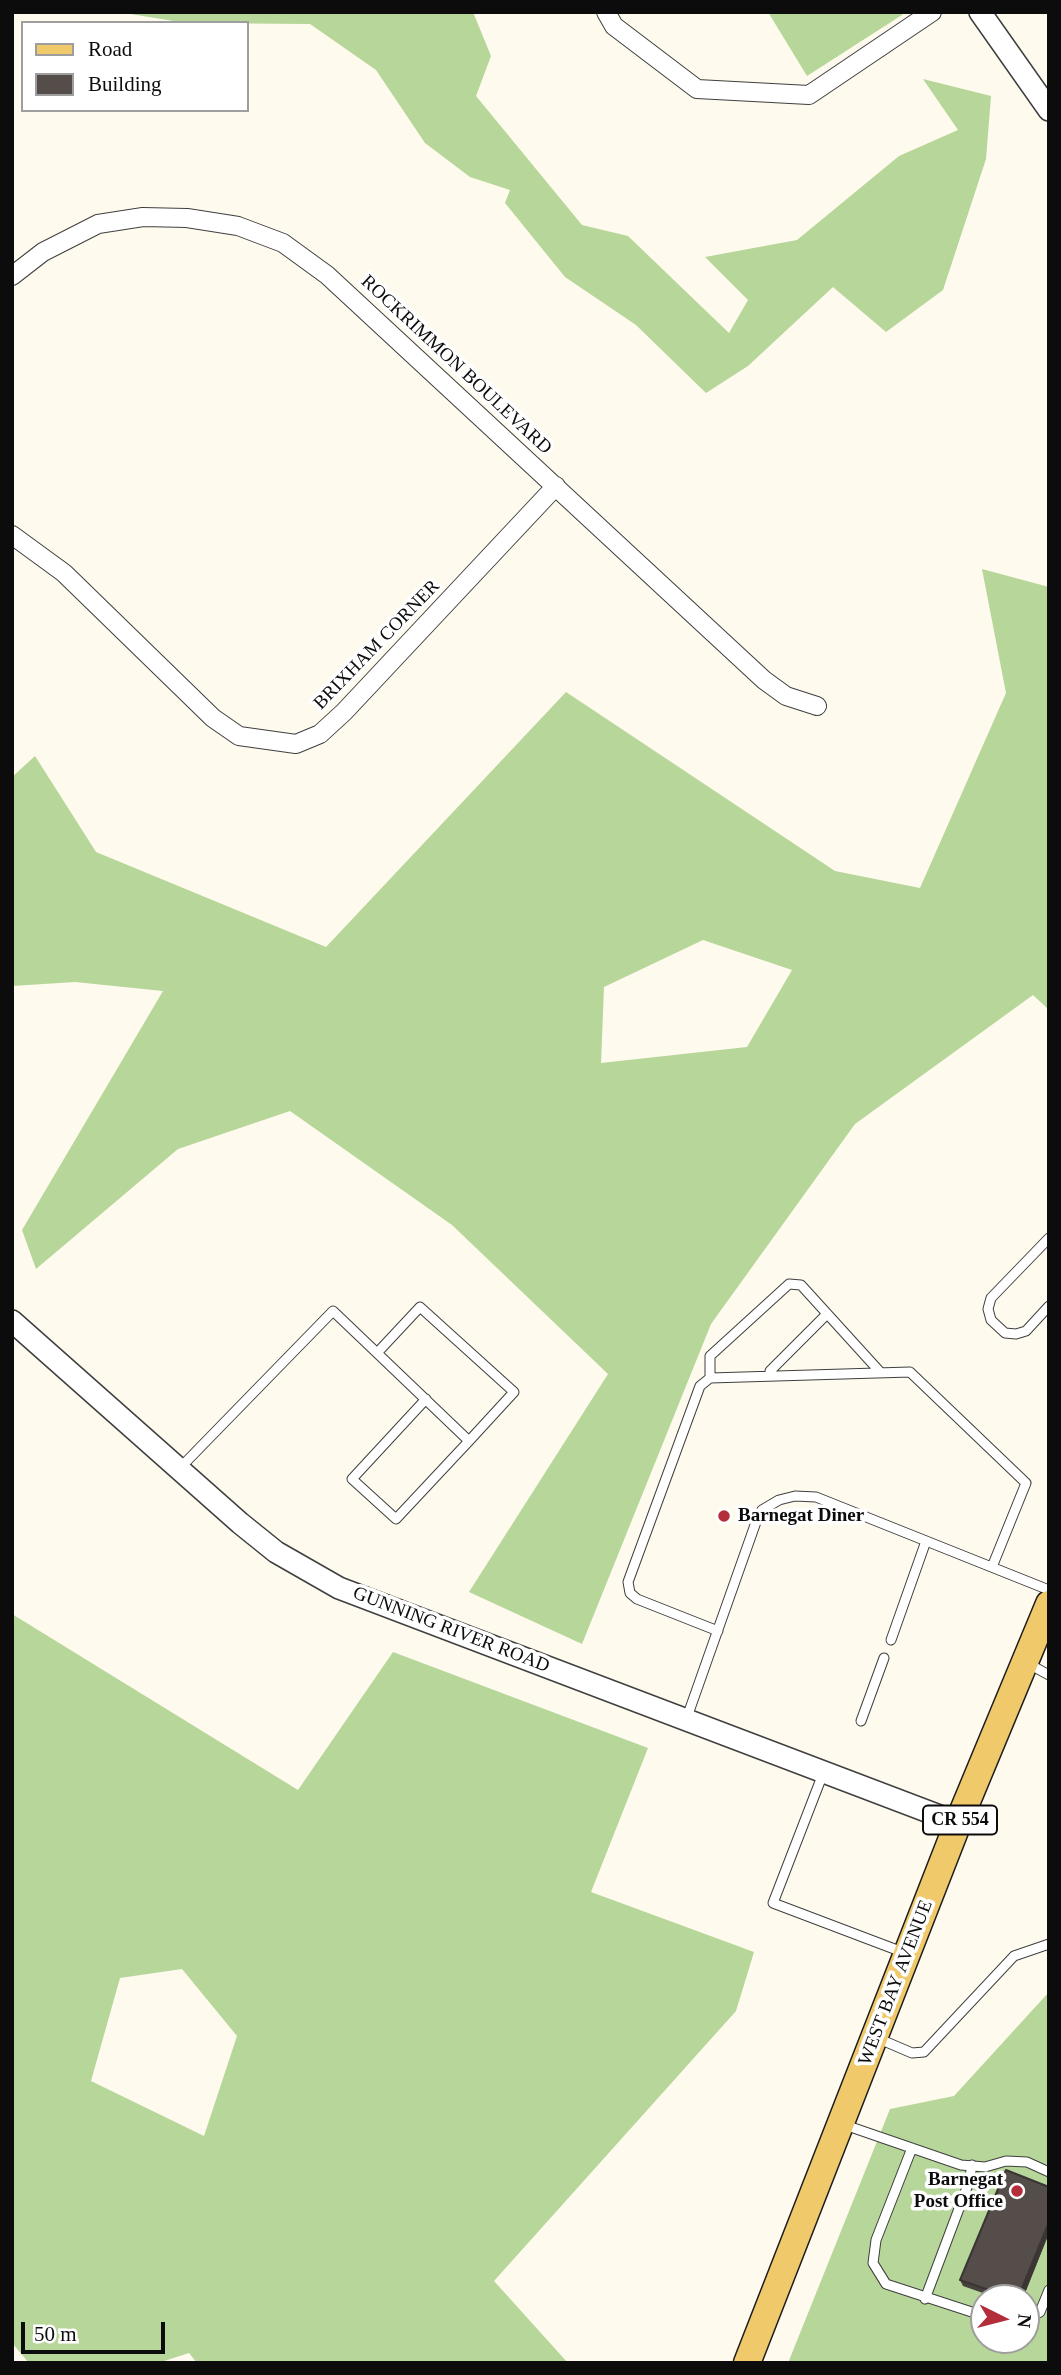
<!DOCTYPE html>
<html>
<head>
<meta charset="utf-8">
<style>
  body { margin:0 }
  #map { position:relative; width:1061px; height:2375px; overflow:hidden; background:#fefaed; font-family:Georgia,serif }
  canvas { display:block }
  .frame { position:absolute; inset:0; border:14px solid #0c0c0c; pointer-events:none }
  .legend { position:absolute; left:21px; top:21px; width:228px; height:91px; box-sizing:border-box; background:#fff; border:2px solid #9e9e9e; margin:0; padding:9px 12px; list-style:none; font-size:21px; color:#0c0c0c }
  .legend li { display:flex; align-items:center; gap:14px; height:35px }
  .legend b { width:35px; border:2px solid #9e9e9e }
  .north { position:absolute; left:970px; top:2284px; width:70px; height:70px; box-sizing:border-box; background:#fff; border:2px solid #9e9e9e; border-radius:50%; rotate:96deg; font-size:19px; font-weight:700; line-height:28px; text-align:center; color:#0c0c0c }
  .north::after { content:''; display:block; margin:auto; width:24px; height:32px; background:#b32d3a; clip-path:polygon(50% 0,100% 100%,50% 72%,0 100%) }
  .scale { position:absolute; left:21px; top:2322px; width:144px; height:32px; box-sizing:border-box; border:4px solid #0c0c0c; border-top:0; padding-left:9px; font-size:21px; line-height:24px; white-space:nowrap; color:#0c0c0c; -webkit-text-stroke:5px #fff; paint-order:stroke }
</style>
</head>
<body>
<div id="map">
<canvas width="1061" height="2375"></canvas>
<div class="frame"></div>
<ul class="legend">
<li><b style="height:9px;background:#f0c96b"></b>Road</li>
<li><b style="height:19px;background:#544d49"></b>Building</li>
</ul>
<div class="north">N</div>
<div class="scale">50 m</div>
</div>
<script>
const c = document.querySelector('canvas').getContext('2d');
c.lineJoin = 'round';
function paint(path, color) {
  c.fillStyle = color;
  c.fill(path, 'evenodd');
}
function poly(rows) {
  const path = new Path2D();
  for (const r of rows) {
    path.moveTo(r[0], r[1]);
    for (let i = 2; i < r.length; i += 2) path.lineTo(r[i], r[i + 1]);
  }
  return path;
}
function stroke(path, color, width, dash) {
  c.strokeStyle = color;
  c.lineWidth = width;
  c.lineCap = dash ? 'butt' : 'round';
  c.setLineDash(dash || []);
  c.stroke(path);
}
function label(font, color, halo, rows, align = 'center') {
  c.font = font + ' Georgia,serif';
  c.lineWidth = 7;
  c.setLineDash([]);
  c.textBaseline = 'middle';
  c.strokeStyle = halo;
  c.fillStyle = color;
  for (const [text, x, y, turn = 0] of rows) {
    c.save();
    c.translate(x, y);
    c.rotate((+turn || 0) * Math.PI / 180);
    c.textAlign = isNaN(turn) ? turn : align;
    if (halo) c.strokeText(text, 0, 0);
    c.fillText(text, 0, 0);
    c.restore();
  }
}
const forest = poly([
  [118,12,473,12,491,56,476,96,582,225,628,236,729,333,748,300,705,257,797,240,899,156,958,130,923,79,991,96,986,159,943,290,886,332,833,287,748,366,706,393,636,325,565,277,505,203,510,190,470,177,425,143,376,70,310,24,186,23],
  [768,12,902,12,902,15,807,76],
  [982,569,1049,587,1049,1010,1033,995,855,1124,711,1324,582,1644,469,1592,608,1374,452,1225,290,1111,178,1149,36,1269,22,1230,163,991,75,982,12,986,12,777,35,756,96,852,326,947,566,692,835,871,920,888,1006,693],
  [703,940,792,970,747,1047,601,1063,604,987],
  [12,1614,298,1790,393,1652,648,1748,591,1892,754,1952,736,2011,494,2281,568,2363,197,2363,189,2353,158,2363,29,2363,12,2343],
  [182,1969,237,2036,204,2136,91,2081,120,1978],
  [1049,1992,1049,2363,788,2363,890,2109,954,2096],
  [984,2298,1026,2298,1026,2340,984,2340]
]);
const service = poly([
  [1049,1238,991,1298,988,1309,991,1320,1005,1333,1016,1334,1026,1331,1049,1306],
  [377,1353,420,1307,514,1392,469,1441],
  [770,1376,770,1371,827,1314],
  [710,1378,710,1356,789,1284,801,1285,881,1373],
  [180,1468,333,1311,377,1353,469,1441,396,1519,352,1479,426,1399],
  [718,1631,637,1599,630,1593,628,1582,700,1386,710,1378,910,1372,1026,1483,992,1567],
  [891,1640,926,1541],
  [1027,1663,1049,1675],
  [686,1720,756,1522,762,1510,779,1500,795,1496,816,1497,1049,1590],
  [861,1721,884,1658],
  [824,1771,773,1903,905,1953],
  [877,2038,912,2053,924,2052,1014,1956,1049,1944],
  [842,2124,961,2165,985,2167,1006,2161,1027,2162,1049,2172],
  [912,2148,876,2240,873,2263,886,2284,984,2316],
  [925,2299,969,2182,972,2165],
  [1026,2320,1040,2312,1049,2290]
]);
const minor = poly([
  [606,12,614,26,697,89,809,95,932,12],
  [12,276,43,252,98,224,143,217,187,218,238,226,283,243,327,275,764,680,786,696,817,706],
  [12,535,64,573,213,718,239,736,296,744,320,734,344,712,556,486]
]);
const tertiary = poly([
  [980,12,1049,110],
  [12,1321,240,1523,276,1552,339,1588,958,1823]
]);
const primary = poly([
  [747,2363,958,1823,1049,1604]
]);
const wall = poly([
  [1049,2187,1049,2233,1023,2298,997,2298,963,2286,960,2280]
]);
const shadedWall = poly([
  [1049,2222,1049,2233,1023,2298,1018,2298]
]);
const building = poly([
  [1006,2170,1049,2187,1049,2222,1018,2298,1012,2298,960,2280,1006,2170]
]);
const markers = [
  [724,1516,7,"#b32d3a"],
  [1017,2191,7,"#b32d3a"]
];
const shields = [
  [960,1820,74]
];
const shieldNames = [
  ["CR 554",960,1820]
];
const streetNames = [
  ["ROCKRIMMON BOULEVARD",456,365,43],
  ["BRIXHAM CORNER",377,645,-46],
  ["GUNNING RIVER ROAD",451,1630,21],
  ["WEST BAY AVENUE",896,1983,-69]
];
const poiNames = [
  ["Barnegat Diner",738,1516],
  ["Barnegat",1003,2180,"right"],
  ["Post Office",1003,2202,"right"]
];
paint(forest, '#b7d699');
stroke(service, '#3f3f3f', 11);
stroke(minor, '#3f3f3f', 20);
stroke(tertiary, '#3f3f3f', 24);
stroke(primary, '#1d1d1d', 29);
stroke(service, '#fff', 9);
stroke(minor, '#fff', 18);
stroke(tertiary, '#fff', 21);
stroke(primary, '#f0c96b', 26);
paint(wall, '#48423f');
paint(shadedWall, '#3b3633');
paint(building, '#544d49');
stroke(building, '#3b3633', 2);
for (const [x, y, r, color] of markers) {
  const dot = new Path2D();
  dot.arc(x, y, r, 0, 2 * Math.PI);
  c.fillStyle = color;
  c.fill(dot);
  stroke(dot, '#fff', 2.5);
}
for (const [x, y, w] of shields) {
  const box = new Path2D();
  box.roundRect(x - w / 2, y - 14.5, w, 29, 5);
  c.fillStyle = '#fff';
  c.fill(box);
  stroke(box, '#0c0c0c', 2);
}
label('bold 18px', '#0c0c0c', null, shieldNames);
label('19px', '#0c0c0c', '#fff', streetNames);
label('bold 19px', '#0c0c0c', '#fff', poiNames, 'left');
</script>
</body>
</html>
